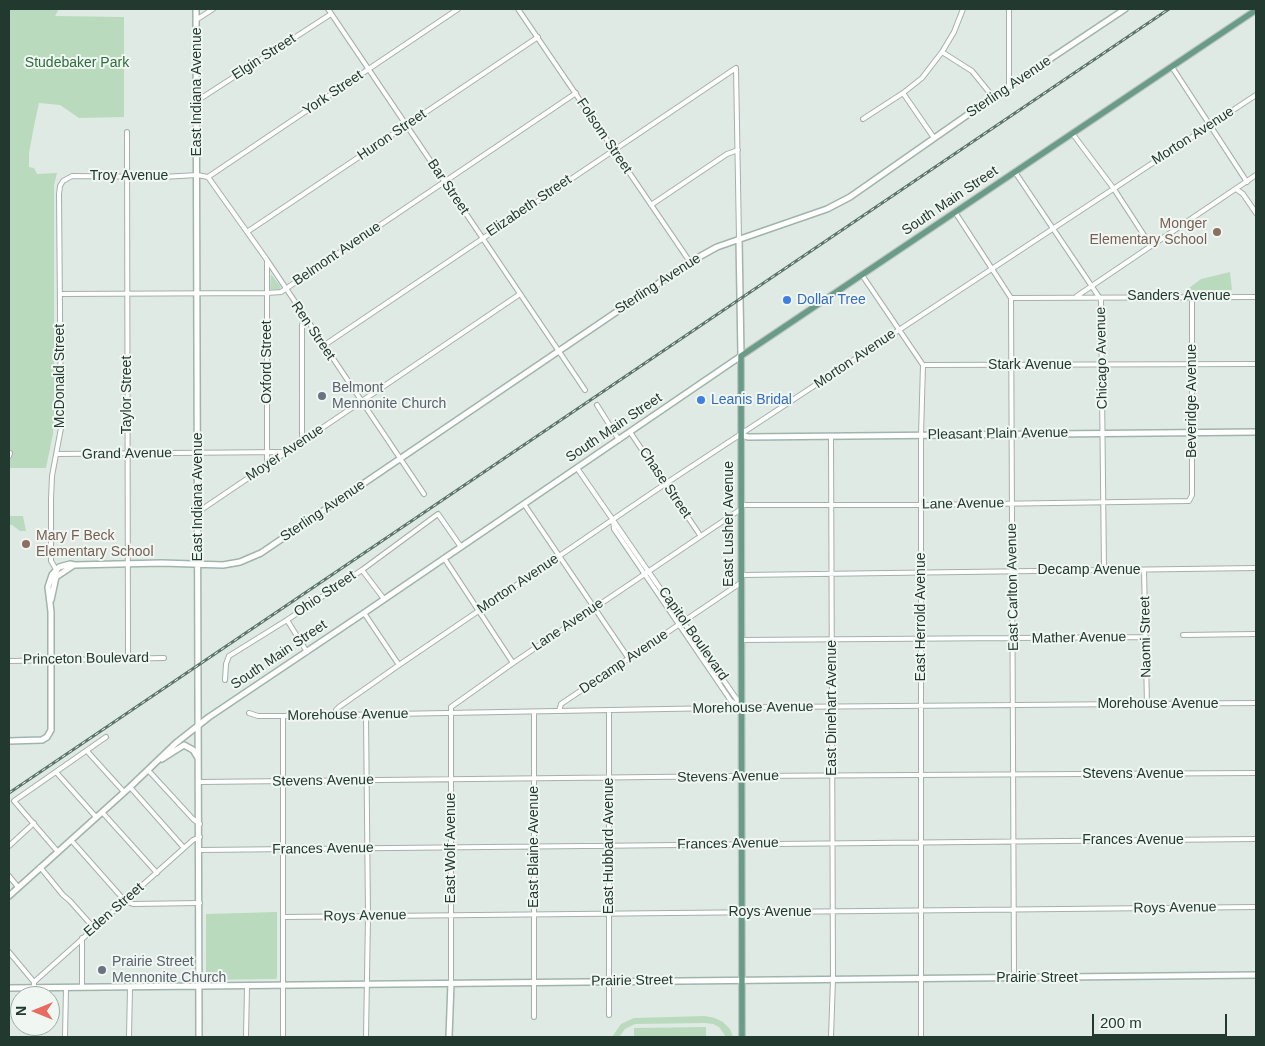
<!DOCTYPE html>
<html>
<head>
<meta charset="utf-8">
<style>
  body { margin:0 }
  #map { position:relative; width:1265px; height:1046px; overflow:hidden; background:#e0eae4; font-family:Helvetica,sans-serif }
  canvas { display:block }
  .frame { position:absolute; inset:0; border:10px solid #22392f; pointer-events:none }
  .north { position:absolute; left:10px; top:986px; width:50px; height:50px; box-sizing:border-box; background:#f0f7f2; border:1px solid #9eaba4; border-radius:50%; rotate:270deg; font-size:14px; font-weight:700; line-height:20px; text-align:center; color:#22392f }
  .north::after { content:''; display:block; margin:auto; width:18px; height:22px; background:#e76d60; clip-path:polygon(50% 0,100% 100%,50% 72%,0 100%) }
  .scale { position:absolute; left:1092px; top:1014px; width:135px; height:22px; box-sizing:border-box; border:2px solid #22392f; border-top:0; padding-left:6px; font-size:15px; line-height:18px; white-space:nowrap; color:#22392f; -webkit-text-stroke:4px #f0f7f2; paint-order:stroke }
</style>
</head>
<body>
<div id="map">
<canvas width="1265" height="1046"></canvas>
<div class="frame"></div>
<div class="north">N</div>
<div class="scale">200 m</div>
</div>
<script>
const c = document.querySelector('canvas').getContext('2d');
c.lineJoin = 'round';
function paint(path, color) {
  c.fillStyle = color;
  c.fill(path, 'evenodd');
}
function poly(rows) {
  const path = new Path2D();
  for (const r of rows) {
    path.moveTo(r[0], r[1]);
    for (let i = 2; i < r.length; i += 2) path.lineTo(r[i], r[i + 1]);
  }
  return path;
}
function stroke(path, color, width, dash) {
  c.strokeStyle = color;
  c.lineWidth = width;
  c.lineCap = dash ? 'butt' : 'round';
  c.setLineDash(dash || []);
  c.stroke(path);
}
function label(font, color, halo, rows, align = 'center') {
  c.font = font + ' Helvetica,sans-serif';
  c.lineWidth = 4;
  c.setLineDash([]);
  c.textBaseline = 'middle';
  c.strokeStyle = halo;
  c.fillStyle = color;
  for (const [text, x, y, turn = 0] of rows) {
    c.save();
    c.translate(x, y);
    c.rotate((+turn || 0) * Math.PI / 180);
    c.textAlign = isNaN(turn) ? turn : align;
    if (halo) c.strokeText(text, 0, 0);
    c.fillText(text, 0, 0);
    c.restore();
  }
}
const green = poly([
  [10,9,59,9,55,16,124,17,124,117,79,118,60,105,39,103,34,126,29,153,29,167,34,168,37,174,57,173,54,185,54,417,53,434,46,468,9,468],
  [1230,272,1232,290,1193,291,1189,288,1201,279],
  [271,274,281,287,279,290,270,289],
  [9,516,23,516,26,531,20,531,12,525,9,525],
  [277,912,277,977,276,979,206,980,206,914],
  [705,1016,715,1018,723,1022,730,1029,733,1037,726,1037,719,1027,713,1024,705,1023,635,1024,625,1029,619,1037,612,1037,621,1024,634,1018],
  [706,1027,706,1037,634,1037,634,1028]
]);
const street = poly([
  [328,9,585,390],
  [518,9,690,262],
  [1009,9,1009,86],
  [196,20,213,9],
  [942,52,972,71,993,97],
  [1172,67,1247,182],
  [903,93,934,138],
  [197,99,203,97,331,14],
  [863,119,903,93,922,78,942,52,954,32,963,9],
  [127,132,128,659],
  [1072,133,1114,189,1151,246],
  [1015,172,1101,300,1104,570],
  [208,177,458,9],
  [1236,189,1243,194,1256,213],
  [651,205,727,154,738,150],
  [955,212,1011,298,1014,979],
  [247,232,538,37],
  [862,275,923,365,921,435,921,1037],
  [60,294,267,293,281,292,576,93],
  [1077,296,1256,175],
  [1011,298,1256,297],
  [323,346,736,68,739,239],
  [923,365,1256,364],
  [597,405,619,440],
  [630,432,700,535],
  [831,436,833,979,831,1037],
  [302,442,302,325,304,318],
  [57,454,285,452],
  [9,456,10,453],
  [267,464,267,261],
  [577,468,740,704],
  [524,504,629,659],
  [742,505,921,505,1189,501,1192,495,1192,296],
  [198,512,520,294],
  [613,520,614,529,731,701,740,707],
  [444,558,513,663],
  [362,570,384,599],
  [1144,570,1147,704],
  [57,571,51,561,51,499,52,476,61,428,59,194,60,186,63,181,72,176,162,177,197,175,208,177,267,260,424,494],
  [742,575,1256,568],
  [364,613,399,665],
  [287,620,307,652],
  [1183,635,1256,634],
  [742,640,1146,637],
  [9,661,164,658],
  [225,680,226,664,229,656,287,620,362,570,438,514,461,547],
  [559,711,561,704,742,582],
  [534,712,534,1017],
  [249,713,258,716,283,716,775,707,1256,703],
  [336,715,336,710,339,707,399,665,665,484,1256,95],
  [283,716,283,1037],
  [87,751,124,792],
  [148,770,193,819,200,824],
  [56,772,96,817],
  [199,782,743,776,1256,773],
  [130,787,184,848],
  [102,812,157,873],
  [71,840,125,901,133,904,200,903],
  [9,846,34,823],
  [200,850,1256,839],
  [58,852,14,801,106,737],
  [40,867,63,895,70,901,94,928],
  [9,876,18,887],
  [284,917,1256,907],
  [82,938,82,987],
  [9,952,34,982],
  [451,983,451,707,513,663,741,509],
  [34,988,34,982,184,848,193,840,200,837],
  [609,1015,609,710],
  [65,1037,66,988],
  [129,1037,130,987],
  [246,1037,247,986],
  [366,1037,368,916,366,715]
]);
const secondary = poly([
  [196,9,199,1037],
  [741,435,748,437,1256,432],
  [51,600,56,577,74,565],
  [9,741,42,740,47,737,51,730,51,612,48,587,52,575,59,567,70,564,74,565,162,563,223,565,240,562,261,553,690,262,717,247,827,209,850,197,993,97,1125,9],
  [162,759,184,745,193,750,198,758],
  [9,896,130,787,176,743,209,717,364,613,741,356,739,239],
  [9,988,1256,975],
  [449,1037,451,983]
]);
const primary = poly([
  [742,1037,741,356,1256,10]
]);
const rail = poly([
  [9,793,1169,9]
]);
const markers = [
  [1217,232,5,"#8d6e63"],
  [787,300,5,"#3f7fe0"],
  [322,396,5,"#6b7280"],
  [701,400,5,"#3f7fe0"],
  [26,544,5,"#8d6e63"],
  [102,970,5,"#6b7280"]
];
const streetNames = [
  ["Elgin Street",264,57,-33],
  ["Sterling Avenue",1009,87,-34],
  ["East Indiana Avenue",197,92,-90],
  ["York Street",333,93,-34],
  ["Huron Street",392,135,-34],
  ["Folsom Street",604,136,56],
  ["Morton Avenue",1193,136,-33],
  ["Troy Avenue",129,176],
  ["Bar Street",448,187,56],
  ["South Main Street",950,201,-34],
  ["Elizabeth Street",529,206,-34],
  ["Belmont Avenue",337,254,-34],
  ["Sterling Avenue",658,284,-33],
  ["Sanders Avenue",1179,296],
  ["Ren Street",313,331,56],
  ["Chicago Avenue",1102,358,-91],
  ["Morton Avenue",855,359,-34],
  ["Oxford Street",267,362,-90],
  ["Stark Avenue",1030,365],
  ["McDonald Street",60,376,-90],
  ["Taylor Street",127,395,-90],
  ["Beveridge Avenue",1192,401,-90],
  ["South Main Street",614,428,-34],
  ["Pleasant Plain Avenue",998,434,-1],
  ["Moyer Avenue",285,453,-34],
  ["Grand Avenue",127,454,-1],
  ["Chase Street",665,483,56],
  ["East Indiana Avenue",198,497,-90],
  ["Lane Avenue",963,504,-1],
  ["Sterling Avenue",323,511,-34],
  ["East Lusher Avenue",729,524,-90],
  ["Decamp Avenue",1089,570],
  ["Morton Avenue",518,584,-34],
  ["East Carlton Avenue",1013,587,-91],
  ["Ohio Street",325,594,-34],
  ["East Herrold Avenue",921,617,-90],
  ["Lane Avenue",568,625,-34],
  ["Capitol Boulevard",693,634,55],
  ["Naomi Street",1146,637,-91],
  ["Mather Avenue",1079,638,-1],
  ["South Main Street",279,655,-34],
  ["Princeton Boulevard",86,659,-1],
  ["Decamp Avenue",624,662,-34],
  ["Morehouse Avenue",1158,704],
  ["Morehouse Avenue",753,708,-1],
  ["East Dinehart Avenue",832,708,-90],
  ["Morehouse Avenue",348,715,-1],
  ["Stevens Avenue",1133,774],
  ["Stevens Avenue",728,777,-1],
  ["Stevens Avenue",323,781,-1],
  ["Frances Avenue",1133,840],
  ["Frances Avenue",728,844,-1],
  ["East Hubbard Avenue",609,846,-90],
  ["East Blaine Avenue",534,847,-90],
  ["East Wolf Avenue",451,848,-90],
  ["Frances Avenue",323,849,-1],
  ["Roys Avenue",1175,908,-1],
  ["Eden Street",114,910,-41],
  ["Roys Avenue",770,912],
  ["Roys Avenue",365,916,-1],
  ["Prairie Street",1037,978],
  ["Prairie Street",632,981,-1]
];
const parkNames = [
  ["Studebaker Park",77,63]
];
const educationNames = [
  ["Monger",1207,224],
  ["Elementary School",1207,240],
  ["Mary F Beck",36,536,"left"],
  ["Elementary School",36,552,"left"]
];
const shopNames = [
  ["Dollar Tree",797,300],
  ["Leanis Bridal",711,400]
];
const worshipNames = [
  ["Belmont",332,388],
  ["Mennonite Church",332,404],
  ["Prairie Street",112,962],
  ["Mennonite Church",112,978]
];
paint(green, '#badabe');
stroke(street, '#a3b1aa', 6);
stroke(secondary, '#a0b5aa', 8);
stroke(primary, '#bdc4c1', 8);
stroke(street, '#fff', 4);
stroke(secondary, '#fff', 5);
stroke(primary, '#689c87', 5.5);
stroke(rail, '#5c756a', 3);
stroke(rail, '#f0f7f2', 1, [4]);
for (const [x, y, r, color] of markers) {
  const dot = new Path2D();
  dot.arc(x, y, r, 0, 2 * Math.PI);
  c.fillStyle = color;
  c.fill(dot);
  stroke(dot, '#f0f7f2', 2);
}
label('14px', '#22392f', '#f0f7f2', streetNames);
label('14px', '#2f6d3d', '#f0f7f2', parkNames);
label('14px', '#785e54', '#f0f7f2', educationNames, 'right');
label('14px', '#366cbe', '#f0f7f2', shopNames, 'left');
label('14px', '#5b616d', '#f0f7f2', worshipNames, 'left');
</script>
</body>
</html>
